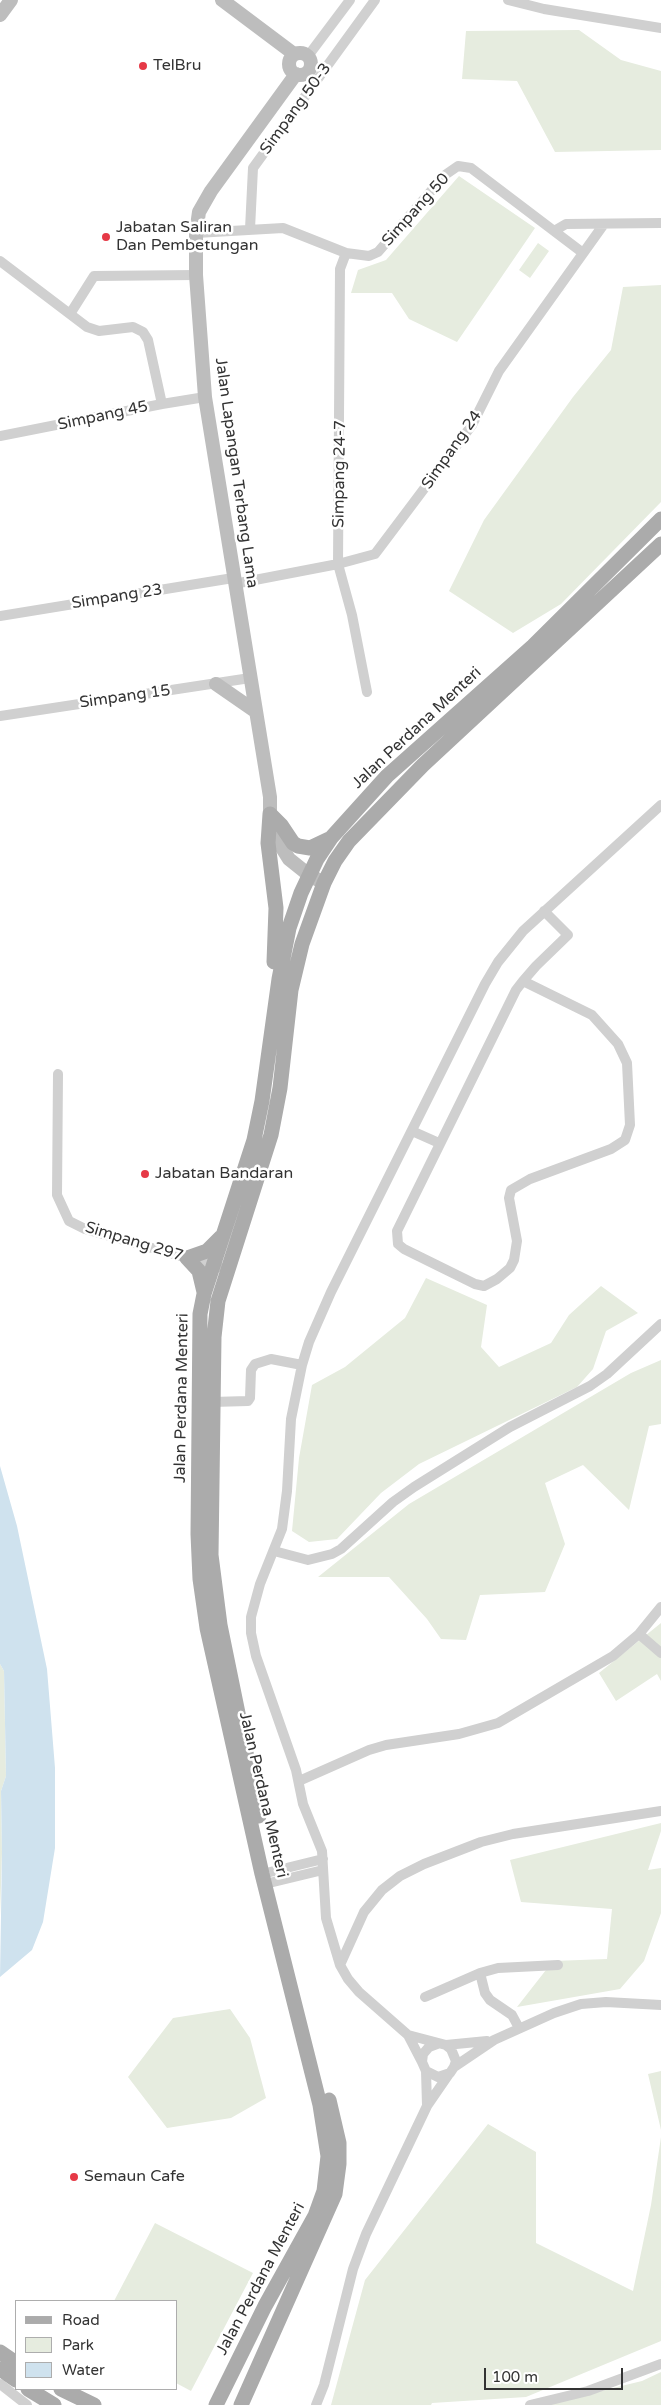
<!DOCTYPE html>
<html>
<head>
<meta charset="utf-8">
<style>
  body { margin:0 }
  #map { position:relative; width:661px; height:2405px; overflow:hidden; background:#fff; font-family:"Varela Round",sans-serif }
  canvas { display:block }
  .legend { position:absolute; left:15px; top:2300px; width:162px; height:90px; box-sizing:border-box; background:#fff; border:1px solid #adadad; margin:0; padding:6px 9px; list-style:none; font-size:15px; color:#333 }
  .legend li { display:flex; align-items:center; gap:10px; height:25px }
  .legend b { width:25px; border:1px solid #adadad }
  .scale { position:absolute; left:484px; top:2368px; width:139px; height:22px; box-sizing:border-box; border:2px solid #333; border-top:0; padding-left:6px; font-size:15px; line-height:18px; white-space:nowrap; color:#333; -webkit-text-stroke:4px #fff; paint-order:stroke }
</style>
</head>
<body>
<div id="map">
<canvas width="661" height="2405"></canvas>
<ul class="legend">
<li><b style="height:6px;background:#ababab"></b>Road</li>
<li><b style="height:14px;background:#e6ecdf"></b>Park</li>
<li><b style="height:14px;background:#cfe2ee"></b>Water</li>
</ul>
<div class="scale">100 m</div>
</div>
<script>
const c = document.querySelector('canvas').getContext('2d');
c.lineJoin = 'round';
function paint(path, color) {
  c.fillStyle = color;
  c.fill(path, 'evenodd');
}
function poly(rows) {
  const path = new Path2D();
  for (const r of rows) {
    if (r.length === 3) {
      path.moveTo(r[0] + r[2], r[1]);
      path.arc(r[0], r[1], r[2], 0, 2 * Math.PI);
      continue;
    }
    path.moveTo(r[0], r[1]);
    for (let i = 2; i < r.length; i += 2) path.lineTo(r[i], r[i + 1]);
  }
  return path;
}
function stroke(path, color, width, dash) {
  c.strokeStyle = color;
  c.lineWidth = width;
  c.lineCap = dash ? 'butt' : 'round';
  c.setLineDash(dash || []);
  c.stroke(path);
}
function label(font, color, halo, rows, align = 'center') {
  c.font = font + ' "Varela Round",sans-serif';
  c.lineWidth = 5;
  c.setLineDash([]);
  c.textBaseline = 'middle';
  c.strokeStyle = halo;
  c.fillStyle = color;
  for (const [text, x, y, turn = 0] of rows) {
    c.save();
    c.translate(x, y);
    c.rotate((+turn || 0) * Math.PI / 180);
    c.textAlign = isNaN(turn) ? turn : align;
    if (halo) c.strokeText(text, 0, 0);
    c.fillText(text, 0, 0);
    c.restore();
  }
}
const green = poly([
  [579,30,621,60,661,71,661,150,555,152,517,81,462,79,466,31],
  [459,176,535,228,457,342,409,319,392,293,351,293,358,270,386,260],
  [538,243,549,251,530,278,519,270],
  [661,285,661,502,561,604,513,633,449,591,484,520,573,397,611,350,623,287],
  [426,1278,487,1305,481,1347,499,1367,551,1343,569,1315,601,1286,638,1313,606,1331,593,1369,577,1387,419,1464,381,1493,337,1539,309,1542,292,1531,299,1458,312,1385,345,1367,405,1318],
  [661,1360,661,1424,649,1426,629,1510,583,1465,545,1483,565,1544,545,1592,480,1595,466,1640,441,1639,427,1619,389,1577,318,1577,409,1504,631,1373],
  [661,1623,661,1681,657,1674,616,1701,599,1673],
  [0,1664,4,1671,6,1776,1,1791,2,1853,0,1916],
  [661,1823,661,1831,648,1870,661,1868,661,1913,644,1961,620,1989,517,2007,553,1961,607,1959,612,1909,521,1902,510,1860],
  [230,2009,250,2038,266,2098,231,2118,167,2128,128,2077,173,2018],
  [661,2071,661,2130,648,2074],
  [488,2124,536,2152,536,2243,633,2291,651,2205,661,2137,661,2341,526,2397,432,2403,431,2405,331,2405,365,2280],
  [155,2223,253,2273,191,2391,176,2383,176,2301,114,2301],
  [661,2372,661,2405,543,2405,642,2381]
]);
const water = poly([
  [0,1466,17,1526,47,1669,55,1768,55,1848,43,1922,32,1950,0,1977,2,1853,1,1791,6,1776,4,1671,0,1664]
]);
const street = poly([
  [508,0,544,9,661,28],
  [308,56,350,0],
  [250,229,253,168,375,0],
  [554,231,566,224,661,223],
  [196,233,283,228,346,253,369,256,378,252,445,175,458,166,471,168,583,253],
  [346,253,340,269,338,564,352,615,367,692],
  [0,261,87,327,99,331,133,327,143,332,148,340,162,404],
  [70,314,94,276,196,275],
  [0,436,162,404,205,397],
  [234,584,338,564,375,554,472,425,499,371,604,224],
  [0,616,233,578],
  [0,716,250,678],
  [523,981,592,1015,618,1044,627,1063,630,1125,625,1140,611,1149,530,1179,511,1190,509,1198,517,1241,514,1260,510,1268,497,1279,484,1286,475,1284,404,1249,398,1244,397,1231,516,990,523,981,536,966,568,935,544,911],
  [58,1074,57,1195,69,1221,85,1229,219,1267],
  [412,1131,439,1143],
  [212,1402,248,1401,250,1398,251,1370,255,1364,271,1359,302,1365],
  [274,1551,308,1560,332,1554,341,1549,393,1502,414,1487,510,1427,590,1386,607,1374,661,1324],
  [639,1634,661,1653],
  [299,1781,369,1750,386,1745,459,1734,498,1723,613,1656,639,1634,661,1607],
  [262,1874,323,1859],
  [265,1884,323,1870],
  [340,1965,364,1912,382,1890,400,1876,424,1864,481,1842,513,1834,661,1811],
  [480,1973,485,1993,490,2000,512,2015,519,2028],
  [425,1997,480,1973,498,1968,558,1965],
  [408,2035,422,2062],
  [437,2044,429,2047,423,2054,422,2062,426,2071,438,2077,450,2073,454,2067,456,2061,451,2049,446,2045,408,2035,359,1992,348,1979,340,1965,326,1918,322,1851,303,1804,296,1770,256,1656,251,1633,251,1617,260,1584,282,1529,287,1491,291,1419,302,1365,309,1342,331,1292,485,984,498,962,523,931,661,805],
  [446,2045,487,2041],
  [454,2067,494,2040,554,2013,581,2004,606,2002,661,2005],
  [426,2071,427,2105],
  [0,2384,27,2405],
  [316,2405,324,2385,353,2269,366,2234,427,2106,449,2074],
  [530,2405,588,2391,661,2364]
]);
const secondary = poly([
  [222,0,294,54],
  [0,15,11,0],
  [300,64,11],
  [296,74,211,191,199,212,196,233,196,275,205,397,270,797,270,814,279,843,289,859,309,875,324,883],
  [216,684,255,711]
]);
const primary = poly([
  [270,814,268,843,276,908,274,962],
  [270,814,281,825,293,843,298,846,310,848,329,839],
  [187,1258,207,1251,221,1237],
  [187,1258,199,1271,204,1292],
  [259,1816,220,1625,211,1555,214,1337,218,1301,271,1135,280,1088,291,990,302,944,324,883,335,861,349,841,423,765,661,544],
  [0,2352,16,2363],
  [0,2369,16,2380],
  [28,2389,54,2405],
  [61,2389,94,2405],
  [216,2405,265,2306,315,2216,324,2191,328,2156,320,2105,262,1874,207,1628,200,1579,198,1534,200,1314,204,1294,254,1140,262,1101,279,979,289,928,301,893,317,859,331,838,387,776,533,646,661,519],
  [241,2405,335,2194,339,2164,339,2143,329,2100]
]);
const markers = [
  [143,66,5,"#e63946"],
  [106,237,5,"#e63946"],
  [145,1174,5,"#e63946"],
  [74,2177,5,"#e63946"]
];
const poiNames = [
  ["TelBru",153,66],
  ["Jabatan Saliran",116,228],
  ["Dan Pembetungan",116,246],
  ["Jabatan Bandaran",155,1174],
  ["Semaun Cafe",84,2177]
];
const streetNames = [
  ["Simpang 50-3",296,109,-54],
  ["Simpang 50",416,210,-48],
  ["Simpang 45",103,416,-12],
  ["Simpang 24",452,450,-55],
  ["Jalan Lapangan Terbang Lama",236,473,82],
  ["Simpang 24-7",340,474,-89],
  ["Simpang 23",117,597,-9],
  ["Simpang 15",125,697,-8],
  ["Jalan Perdana Menteri",417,728,-43],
  ["Simpang 297",134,1242,17],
  ["Jalan Perdana Menteri",182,1398,-89],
  ["Jalan Perdana Menteri",263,1795,77],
  ["Jalan Perdana Menteri",261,2279,-62]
];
paint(green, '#e6ecdf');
paint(water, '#cfe2ee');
stroke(street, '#d0d0d0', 10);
stroke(secondary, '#bdbdbd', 14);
stroke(primary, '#ababab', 15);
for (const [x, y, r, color] of markers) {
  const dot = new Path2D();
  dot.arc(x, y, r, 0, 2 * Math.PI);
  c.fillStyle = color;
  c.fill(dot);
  stroke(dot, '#fff', 2);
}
label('16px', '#333', '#fff', poiNames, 'left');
label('16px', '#333', '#fff', streetNames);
</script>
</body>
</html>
